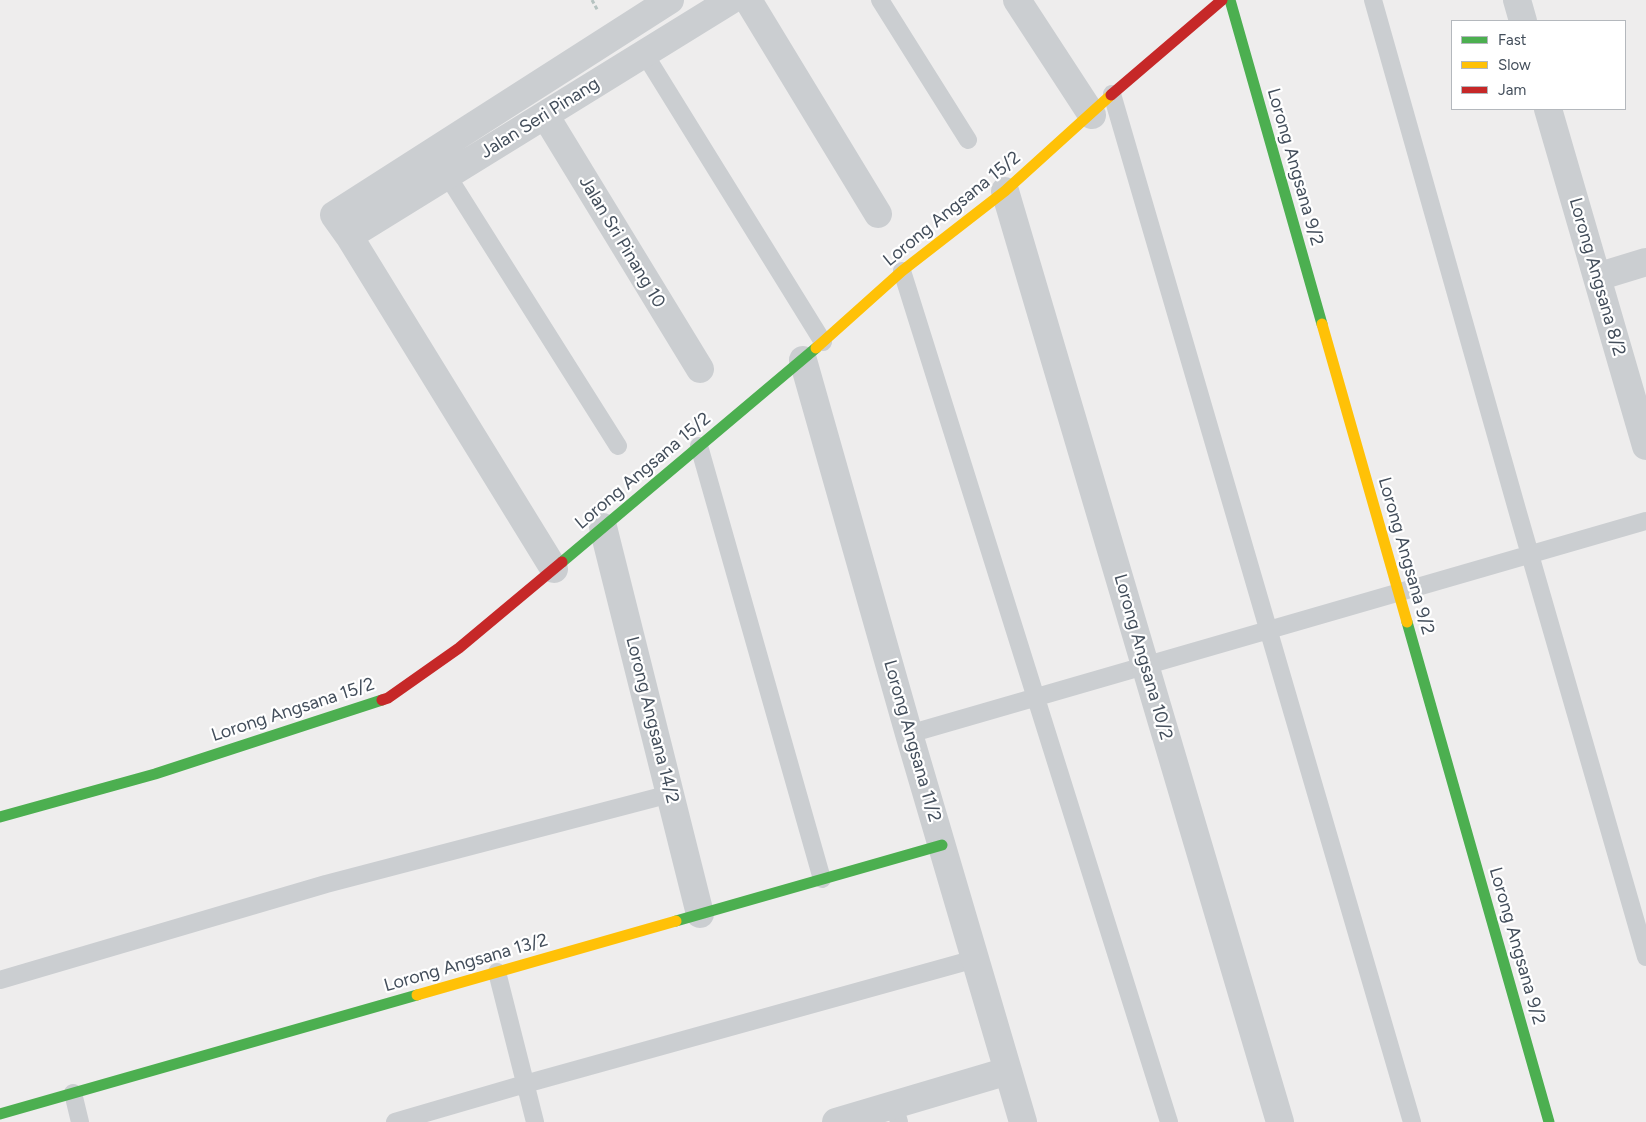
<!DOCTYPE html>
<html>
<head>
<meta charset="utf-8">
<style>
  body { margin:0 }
  #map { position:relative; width:1646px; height:1122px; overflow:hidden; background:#eeeded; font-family:Figtree,sans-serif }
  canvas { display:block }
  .legend { position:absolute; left:1451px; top:20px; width:175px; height:90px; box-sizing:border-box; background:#fff; border:1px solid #b4b8bd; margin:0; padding:6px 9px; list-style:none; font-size:15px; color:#434e5b }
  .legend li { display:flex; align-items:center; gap:10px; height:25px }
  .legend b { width:25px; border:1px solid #b4b8bd }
</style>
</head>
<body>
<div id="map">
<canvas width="1646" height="1122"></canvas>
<ul class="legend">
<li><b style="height:6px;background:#4caf50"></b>Fast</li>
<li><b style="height:6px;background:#ffc107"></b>Slow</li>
<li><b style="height:6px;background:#c62828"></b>Jam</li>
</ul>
</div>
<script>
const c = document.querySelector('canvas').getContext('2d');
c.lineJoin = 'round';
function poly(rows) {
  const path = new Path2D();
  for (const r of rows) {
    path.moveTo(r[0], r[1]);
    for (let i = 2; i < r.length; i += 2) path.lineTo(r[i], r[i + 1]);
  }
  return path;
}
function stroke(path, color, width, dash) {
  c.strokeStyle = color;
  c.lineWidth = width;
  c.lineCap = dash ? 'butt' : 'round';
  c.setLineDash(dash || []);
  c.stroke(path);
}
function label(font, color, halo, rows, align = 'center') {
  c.font = font + ' Figtree,sans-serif';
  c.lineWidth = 4.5;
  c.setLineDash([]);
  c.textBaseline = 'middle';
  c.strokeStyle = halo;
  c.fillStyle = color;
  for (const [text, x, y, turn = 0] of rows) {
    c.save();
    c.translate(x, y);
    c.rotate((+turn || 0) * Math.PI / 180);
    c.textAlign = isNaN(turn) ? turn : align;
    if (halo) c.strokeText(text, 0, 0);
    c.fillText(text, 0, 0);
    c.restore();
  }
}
const path = poly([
  [592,0,598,11]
]);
const lane = poly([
  [880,0,968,140],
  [1373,0,1518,513,1646,957],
  [644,53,823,342],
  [1112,94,1412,1122],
  [447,175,618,446],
  [902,271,1169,1122],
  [699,446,822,879],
  [909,734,1646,521],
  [497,972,535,1122],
  [0,980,326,884,670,794],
  [73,1093,80,1122],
  [894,1105,899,1122],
  [395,1122,525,1084,975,959]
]);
const street = poly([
  [748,0,878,214],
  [1017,0,1092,115],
  [1517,0,1523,21],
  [1548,109,1646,446],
  [545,115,700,369],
  [1005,191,1280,1122],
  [349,236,731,0],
  [1597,277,1646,262],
  [803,360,909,734,1023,1122],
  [603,527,700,914],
  [554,569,349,236,334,215,670,0],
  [836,1122,1008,1071]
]);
const fast = poly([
  [1230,0,1322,324],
  [562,562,816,348],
  [1407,622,1549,1122],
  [0,817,155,774,382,700],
  [676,921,942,845],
  [0,1114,417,995]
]);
const slow = poly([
  [1322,324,1407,622],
  [816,348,902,271,1005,191,1111,95],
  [417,995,676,921]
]);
const jam = poly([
  [1111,95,1222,0],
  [382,700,388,698,459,648,562,562]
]);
const streetNames = [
  ["Jalan Seri Pinang",540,118,-32],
  ["Lorong Angsana 9/2",1295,167,74],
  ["Lorong Angsana 15/2",952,209,-39],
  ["Jalan Sri Pinang 10",622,242,59],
  ["Lorong Angsana 8/2",1597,277,74],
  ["Lorong Angsana 15/2",643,471,-40],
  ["Lorong Angsana 9/2",1406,556,74],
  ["Lorong Angsana 10/2",1143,657,74],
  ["Lorong Angsana 15/2",293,710,-18],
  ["Lorong Angsana 14/2",652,720,76],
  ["Lorong Angsana 11/2",912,741,74],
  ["Lorong Angsana 9/2",1517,946,74],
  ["Lorong Angsana 13/2",466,963,-16]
];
stroke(path, '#b6c3c1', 3, [4, 2.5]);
stroke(lane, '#cbced1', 18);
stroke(street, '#cbced1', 28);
stroke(fast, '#4caf50', 11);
stroke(slow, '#ffc107', 11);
stroke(jam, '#c62828', 11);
label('18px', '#434e5b', '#fff', streetNames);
</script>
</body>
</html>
